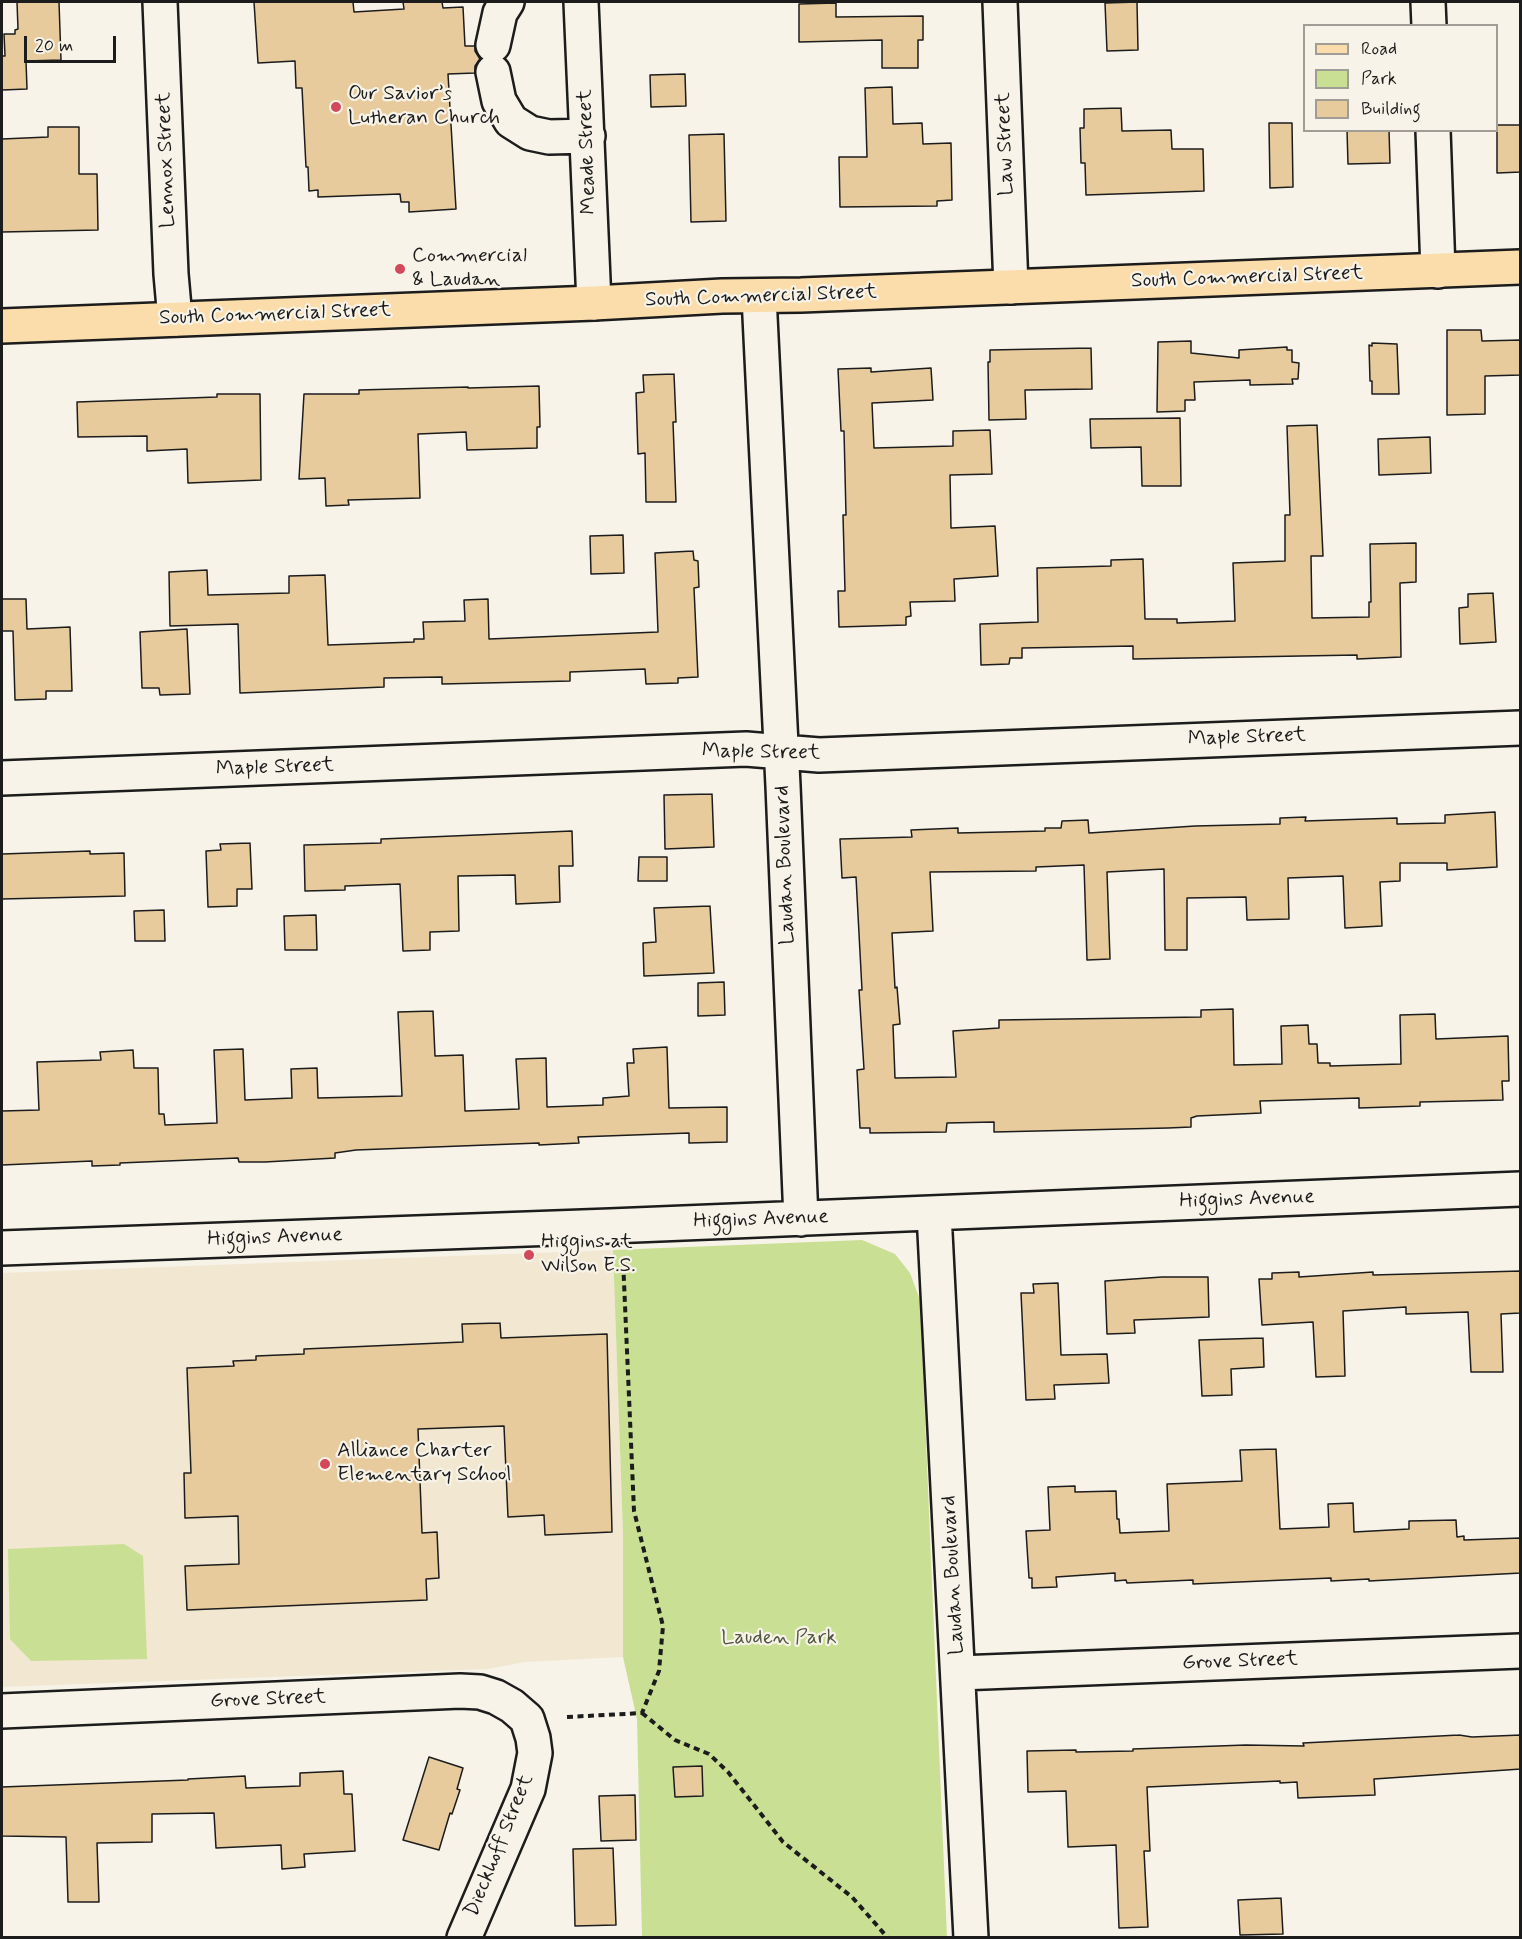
<!DOCTYPE html>
<html>
<head>
<meta charset="utf-8">
<style>
  body { margin:0 }
  #map { position:relative; width:1522px; height:1939px; overflow:hidden; background:#f7f3e8; font-family:Mynerve,sans-serif }
  canvas { display:block }
  .frame { position:absolute; inset:0; border:3px solid #1c1c1c; pointer-events:none }
  .legend { position:absolute; left:1303px; top:24px; width:195px; height:108px; box-sizing:border-box; background:#f7f3e8; border:2px solid #9f9d96; margin:0; padding:8px 10px; list-style:none; font-size:18px; color:#1c1c1c }
  .legend li { display:flex; align-items:center; gap:12px; height:30px }
  .legend b { width:30px; border:2px solid #9f9d96 }
  .scale { position:absolute; left:24px; top:36px; width:92px; height:27px; box-sizing:border-box; border:3px solid #1c1c1c; border-top:0; padding-left:8px; font-size:18px; line-height:21px; white-space:nowrap; color:#1c1c1c; -webkit-text-stroke:4px #f7f3e8; paint-order:stroke }
</style>
</head>
<body>
<div id="map">
<canvas width="1522" height="1939"></canvas>
<div class="frame"></div>
<ul class="legend">
<li><b style="height:8px;background:#fbddab"></b>Road</li>
<li><b style="height:16px;background:#c9df94"></b>Park</li>
<li><b style="height:16px;background:#e8cb9c"></b>Building</li>
</ul>
<div class="scale">20 m</div>
</div>
<script>
const c = document.querySelector('canvas').getContext('2d');
c.lineJoin = 'round';
function paint(path, color) {
  c.fillStyle = color;
  c.fill(path, 'evenodd');
}
function poly(rows) {
  const path = new Path2D();
  for (const r of rows) {
    path.moveTo(r[0], r[1]);
    for (let i = 2; i < r.length; i += 2) path.lineTo(r[i], r[i + 1]);
  }
  return path;
}
function stroke(path, color, width, dash) {
  c.strokeStyle = color;
  c.lineWidth = width;
  c.lineCap = dash ? 'butt' : 'round';
  c.setLineDash(dash || []);
  c.stroke(path);
}
function label(font, color, halo, rows, align = 'center') {
  c.font = font + ' Mynerve,sans-serif';
  c.lineWidth = 4.5;
  c.setLineDash([]);
  c.textBaseline = 'middle';
  c.strokeStyle = halo;
  c.fillStyle = color;
  for (const [text, x, y, turn = 0] of rows) {
    c.save();
    c.translate(x, y);
    c.rotate((+turn || 0) * Math.PI / 180);
    c.textAlign = isNaN(turn) ? turn : align;
    if (halo) c.strokeText(text, 0, 0);
    c.fillText(text, 0, 0);
    c.restore();
  }
}
const built = poly([
  [613,1250,623,1533,623,1657,525,1662,488,1669,2,1687,2,1273]
]);
const green = poly([
  [862,1240,895,1254,910,1273,920,1300,947,1937,642,1937,637,1719,623,1657,623,1533,613,1250],
  [124,1544,143,1556,147,1659,31,1661,10,1639,8,1549]
]);
const building = poly([
  [17,2,59,2,61,60,26,61,27,89,2,90,2,56,5,56,4,34,15,34,15,30,18,29,17,2],
  [254,2,353,2,354,12,404,9,403,2,442,2,443,8,463,7,465,46,475,46,475,51,480,59,475,66,475,73,448,74,456,209,409,212,409,202,401,202,400,194,318,197,318,190,309,191,308,167,306,167,302,88,296,88,295,61,258,63,254,2],
  [1137,2,1138,50,1107,51,1105,3,1137,2],
  [836,3,836,17,923,16,923,40,918,40,918,68,882,68,882,40,799,42,799,4,836,3],
  [685,74,686,106,651,107,650,75,685,74],
  [892,87,893,124,922,123,923,144,951,143,952,200,937,201,937,206,840,207,839,157,867,157,865,88,892,87],
  [1121,108,1122,131,1171,130,1172,149,1203,149,1204,191,1086,195,1085,163,1081,163,1080,128,1084,128,1084,109,1121,108],
  [1269,123,1292,123,1293,187,1270,188,1269,123],
  [1497,125,1521,125,1521,172,1497,173,1497,125],
  [48,127,79,127,79,174,97,174,98,230,2,232,2,139,48,137,48,127],
  [1347,130,1389,130,1390,163,1348,164,1347,130],
  [724,134,726,221,691,222,689,135,724,134],
  [1447,330,1481,330,1482,341,1521,340,1521,375,1485,376,1485,414,1447,415,1447,330],
  [1191,341,1191,353,1239,358,1239,350,1287,347,1287,350,1292,350,1292,362,1299,363,1298,379,1292,379,1293,384,1250,385,1250,380,1194,382,1195,400,1185,400,1185,411,1157,412,1158,342,1191,341],
  [1372,343,1397,344,1399,394,1372,394,1372,381,1370,381,1369,345,1372,346,1372,343],
  [1091,348,1092,389,1025,390,1026,419,989,420,988,362,990,362,990,350,1091,348],
  [871,368,871,372,931,368,933,400,872,403,874,448,953,446,953,431,990,430,992,474,950,475,951,528,995,526,998,576,954,579,955,601,910,602,911,616,906,617,906,625,839,627,838,591,845,591,843,515,846,515,844,431,841,431,838,369,871,368],
  [674,374,676,422,673,422,676,502,646,502,645,453,638,454,636,393,644,392,643,375,674,374],
  [539,386,540,427,537,427,537,448,467,450,466,432,418,434,420,498,348,500,349,505,326,506,325,478,299,479,304,394,359,394,359,390,468,387,468,388,539,386],
  [217,394,260,394,261,480,188,483,187,449,147,451,147,436,78,437,77,402,217,397,217,394],
  [1180,418,1181,486,1142,486,1141,447,1091,448,1090,419,1180,418],
  [1317,425,1323,556,1311,556,1312,618,1369,617,1369,602,1371,602,1370,544,1416,543,1416,582,1400,583,1401,657,1357,659,1357,655,1133,659,1133,646,1022,648,1022,658,1010,658,1009,664,981,665,980,624,1038,622,1037,568,1111,566,1111,560,1143,559,1145,619,1177,619,1177,623,1235,621,1233,563,1285,561,1285,515,1290,515,1287,426,1317,425],
  [1430,437,1431,473,1379,475,1378,439,1430,437],
  [623,535,624,573,591,574,590,536,623,535],
  [693,551,694,560,698,561,699,587,694,588,698,677,678,678,678,683,646,684,645,669,570,672,570,681,442,684,442,677,384,678,384,687,240,693,238,624,170,626,169,572,207,570,208,595,289,593,289,576,325,575,328,645,414,642,414,639,424,639,423,622,465,621,464,600,488,599,489,639,658,632,655,553,693,551],
  [1493,593,1496,642,1460,644,1459,608,1468,607,1468,594,1493,593],
  [2,599,26,599,27,629,70,627,72,691,46,691,46,699,15,700,13,631,2,631,2,599],
  [187,629,190,694,160,695,159,688,142,688,140,632,187,629],
  [712,794,714,847,665,849,664,795,712,794],
  [1495,812,1497,867,1447,870,1447,863,1400,863,1400,881,1380,882,1382,926,1345,928,1343,876,1288,878,1289,919,1247,920,1246,897,1187,898,1187,950,1165,950,1164,869,1107,872,1110,959,1087,960,1084,865,1036,867,1036,871,930,872,933,931,892,933,895,988,897,987,900,1024,893,1025,895,1078,956,1077,953,1031,999,1028,999,1020,1201,1017,1201,1010,1233,1009,1234,1065,1282,1064,1281,1026,1308,1025,1309,1044,1317,1044,1318,1063,1330,1063,1330,1066,1401,1064,1400,1015,1435,1014,1436,1039,1508,1036,1509,1081,1502,1081,1503,1100,1420,1102,1420,1106,1359,1108,1359,1098,1260,1101,1261,1113,1197,1116,1191,1118,1191,1127,1168,1128,994,1132,994,1122,947,1123,946,1132,870,1133,870,1128,860,1128,857,1070,864,1069,859,990,862,990,856,877,842,878,840,839,912,837,911,830,958,828,958,833,1045,831,1045,828,1061,828,1062,821,1088,820,1089,833,1195,826,1280,824,1280,818,1306,817,1305,821,1397,818,1397,824,1445,823,1445,815,1495,812],
  [572,831,573,866,559,866,560,902,516,904,515,875,458,876,459,931,430,932,430,950,403,951,400,884,345,886,345,890,305,891,304,845,381,843,381,839,572,831],
  [250,843,252,889,237,889,237,906,208,907,206,851,221,850,220,844,250,843],
  [90,851,90,854,124,853,125,896,2,899,2,854,90,851],
  [639,857,667,857,667,881,638,881,639,857],
  [710,906,714,973,644,976,643,943,656,942,654,908,710,906],
  [164,910,165,941,135,941,134,911,164,910],
  [316,915,317,950,285,950,284,916,316,915],
  [724,982,725,1015,698,1016,698,983,724,982],
  [433,1011,435,1056,463,1055,465,1111,519,1109,516,1059,546,1058,547,1107,603,1105,603,1098,629,1096,627,1063,634,1063,633,1049,667,1047,669,1108,727,1107,727,1142,689,1143,689,1133,578,1137,579,1143,539,1145,539,1143,356,1150,335,1153,335,1158,265,1162,239,1162,238,1158,120,1163,120,1165,92,1166,92,1161,2,1165,2,1111,39,1110,37,1062,101,1060,100,1052,133,1050,134,1068,158,1068,159,1114,164,1114,165,1125,217,1123,214,1050,243,1049,245,1100,292,1098,291,1069,317,1068,318,1098,402,1096,398,1012,433,1011],
  [1521,1271,1520,1313,1501,1314,1503,1372,1471,1372,1468,1312,1406,1314,1406,1307,1343,1311,1345,1376,1316,1377,1313,1322,1262,1325,1259,1279,1272,1279,1272,1273,1299,1272,1299,1277,1373,1272,1373,1275,1521,1271],
  [1162,1277,1208,1277,1209,1317,1134,1320,1135,1333,1107,1334,1105,1281,1162,1277],
  [1058,1283,1061,1355,1107,1354,1109,1383,1054,1385,1055,1399,1026,1400,1021,1293,1034,1293,1033,1284,1058,1283],
  [500,1323,501,1338,607,1334,612,1532,545,1535,544,1515,508,1517,504,1426,418,1429,422,1533,437,1532,439,1578,426,1579,427,1600,187,1610,185,1566,239,1564,238,1516,185,1518,184,1473,191,1473,187,1368,234,1366,233,1361,256,1360,256,1356,304,1354,304,1349,463,1342,462,1324,500,1323],
  [1263,1338,1264,1367,1231,1369,1232,1395,1202,1396,1199,1340,1263,1338],
  [1276,1449,1280,1529,1329,1527,1328,1504,1353,1503,1354,1532,1409,1529,1409,1521,1456,1520,1457,1537,1464,1536,1464,1540,1521,1538,1521,1573,1369,1581,1369,1579,1331,1581,1331,1578,1193,1584,1193,1580,1127,1583,1126,1580,1115,1581,1115,1573,1056,1577,1057,1587,1032,1588,1032,1578,1029,1578,1026,1531,1050,1530,1048,1487,1075,1486,1075,1492,1116,1491,1117,1519,1119,1519,1120,1533,1169,1531,1167,1484,1242,1481,1240,1450,1276,1449],
  [1459,1735,1472,1737,1521,1735,1521,1769,1374,1779,1375,1795,1298,1798,1297,1782,1280,1783,1280,1781,1147,1787,1150,1851,1144,1851,1148,1927,1119,1928,1116,1845,1068,1847,1066,1791,1028,1792,1027,1751,1076,1750,1076,1752,1133,1751,1133,1749,1246,1745,1304,1746,1303,1743,1459,1735],
  [429,1757,463,1768,457,1789,460,1790,452,1814,450,1813,439,1850,403,1840,429,1757],
  [702,1766,703,1796,675,1797,673,1767,702,1766],
  [343,1771,344,1794,352,1794,355,1851,304,1854,305,1867,282,1869,281,1845,216,1848,214,1813,152,1814,152,1842,97,1843,99,1902,68,1902,66,1837,2,1836,2,1787,188,1780,188,1779,245,1776,246,1788,300,1786,300,1773,343,1771],
  [635,1795,636,1840,601,1841,599,1796,635,1795],
  [613,1848,616,1925,575,1926,573,1849,613,1848],
  [1281,1898,1283,1934,1240,1935,1238,1900,1281,1898]
]);
const path = poly([
  [642,1713,675,1740,709,1754,728,1772,783,1842,852,1897,888,1938],
  [567,1717,642,1713,659,1671,663,1626,634,1511,623,1259]
]);
const minor = poly([
  [160,2,171,274,175,319],
  [581,2,594,303],
  [1000,2,1011,287],
  [1428,2,1429,26],
  [493,45,500,13,507,2],
  [493,72,499,101,511,121,530,133,549,137,588,136],
  [1433,130,1438,271],
  [759,296,783,786,801,1219],
  [2,778,746,749,819,755,1520,728],
  [934,1213,971,1938],
  [2,1248,610,1226,1520,1189],
  [959,1673,1520,1651],
  [2,1711,460,1691,480,1692,496,1697,512,1706,527,1719,533,1738,535,1753,528,1789,464,1938]
]);
const major = poly([
  [2,326,594,303,722,296,801,295,1520,267]
]);
const markers = [
  [336,107,6,"#d1495b"],
  [400,269,6,"#d1495b"],
  [529,1255,6,"#d1495b"],
  [325,1464,6,"#d1495b"]
];
const poiNames = [
  ["Our Savior’s",348,95],
  ["Lutheran Church",348,119],
  ["Commercial",412,257],
  ["& Laudan",412,281],
  ["Higgins at",541,1243],
  ["Wilson E.S.",541,1267],
  ["Alliance Charter",337,1452],
  ["Elementary School",337,1476]
];
const streetNames = [
  ["Law Street",1006,144,-92],
  ["Meade Street",588,152,-92],
  ["Lennox Street",167,160,-92],
  ["South Commercial Street",1247,278,-2],
  ["South Commercial Street",761,297,-2],
  ["South Commercial Street",275,315,-2],
  ["Maple Street",1247,738,-2],
  ["Maple Street",761,753,1],
  ["Maple Street",275,768,-2],
  ["Laudan Boulevard",786,865,-92],
  ["Higgins Avenue",1247,1200,-2],
  ["Higgins Avenue",761,1220,-2],
  ["Higgins Avenue",275,1238,-2],
  ["Laudan Boulevard",954,1575,-93],
  ["Grove Street",1240,1662,-2],
  ["Grove Street",268,1700,-2],
  ["Dieckhoff Street",500,1846,-68]
];
const parkNames = [
  ["Lauden Park",779,1639]
];
paint(built, '#f2e7d1');
paint(green, '#c9df94');
paint(building, '#e8cb9c');
stroke(building, '#1c1c1c', 1.5);
stroke(minor, '#1c1c1c', 38);
stroke(major, '#1c1c1c', 38);
stroke(path, '#1c1c1c', 4, [6, 4.5]);
stroke(minor, '#f7f3e8', 33);
stroke(major, '#fbddab', 33);
for (const [x, y, r, color] of markers) {
  const dot = new Path2D();
  dot.arc(x, y, r, 0, 2 * Math.PI);
  c.fillStyle = color;
  c.fill(dot);
  stroke(dot, '#f7f3e8', 2);
}
label('21px', '#1c1c1c', '#f7f3e8', poiNames, 'left');
label('21px', '#1c1c1c', '#f7f3e8', streetNames);
label('21px', '#505640', '#f7f3e8', parkNames);
</script>
</body>
</html>
